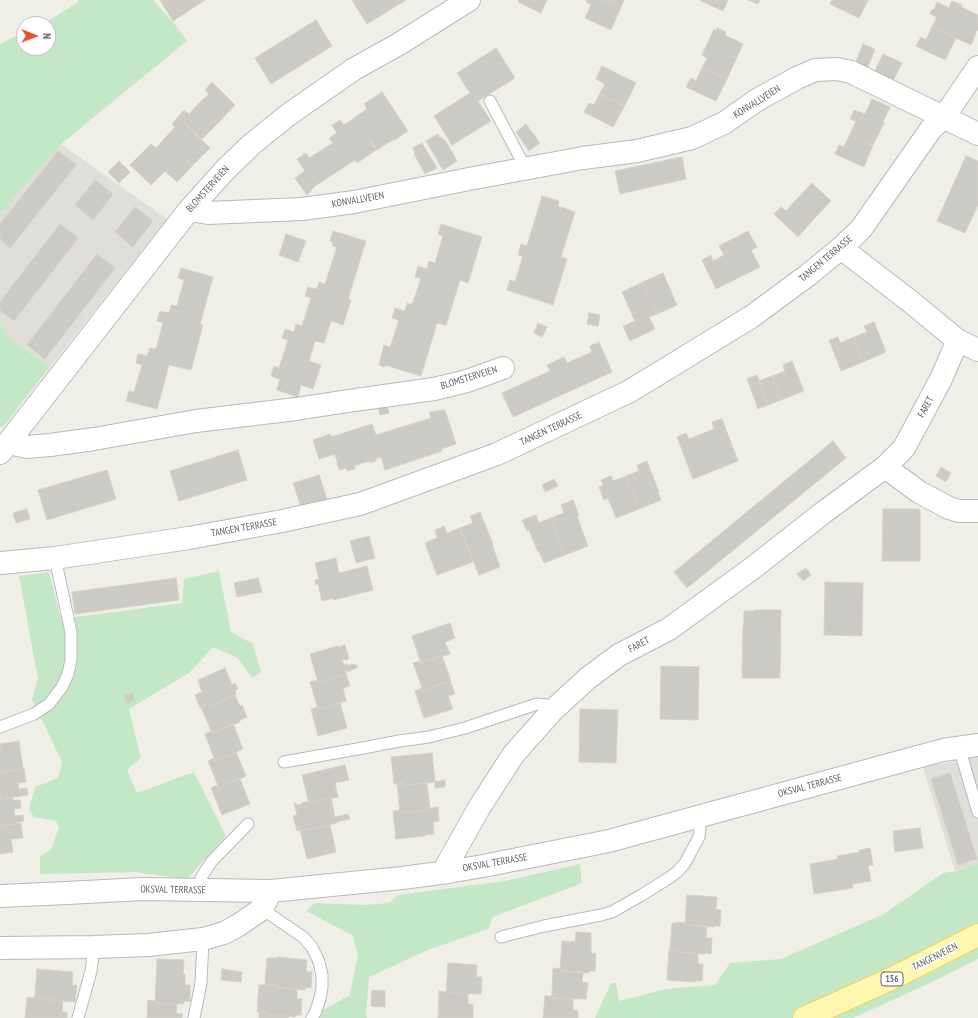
<!DOCTYPE html>
<html>
<head>
<meta charset="utf-8">
<style>
  body { margin:0 }
  #map { position:relative; width:978px; height:1018px; overflow:hidden; background:#f0efe7; font-family:"PT Sans Narrow",sans-serif }
  canvas { display:block }
  .north { position:absolute; left:16px; top:16px; width:40px; height:40px; box-sizing:border-box; background:#fff; border:1px solid #bfc0c2; border-radius:50%; rotate:91deg; font-size:11px; font-weight:700; line-height:16px; text-align:center; color:#5f6267 }
  .north::after { content:''; display:block; margin:auto; width:14px; height:18px; background:#e85136; clip-path:polygon(50% 0,100% 100%,50% 72%,0 100%) }
</style>
</head>
<body>
<div id="map">
<canvas width="978" height="1018"></canvas>
<div class="north">N</div>
</div>
<script>
const c = document.querySelector('canvas').getContext('2d');
c.lineJoin = 'round';
function paint(path, color) {
  c.fillStyle = color;
  c.fill(path, 'evenodd');
}
function poly(rows) {
  const path = new Path2D();
  for (const r of rows) {
    path.moveTo(r[0], r[1]);
    for (let i = 2; i < r.length; i += 2) path.lineTo(r[i], r[i + 1]);
  }
  return path;
}
function stroke(path, color, width, dash) {
  c.strokeStyle = color;
  c.lineWidth = width;
  c.lineCap = dash ? 'butt' : 'round';
  c.setLineDash(dash || []);
  c.stroke(path);
}
function label(font, color, halo, rows, align = 'center') {
  c.font = font + ' "PT Sans Narrow",sans-serif';
  c.lineWidth = 3;
  c.setLineDash([]);
  c.textBaseline = 'middle';
  c.strokeStyle = halo;
  c.fillStyle = color;
  for (const [text, x, y, turn = 0] of rows) {
    c.save();
    c.translate(x, y);
    c.rotate((+turn || 0) * Math.PI / 180);
    c.textAlign = isNaN(turn) ? turn : align;
    if (halo) c.strokeText(text, 0, 0);
    c.fillText(text, 0, 0);
    c.restore();
  }
}
const industrial = poly([
  [61,144,167,219,49,368,7,336,0,322,0,214],
  [978,757,978,863,955,871,923,767]
]);
const green = poly([
  [78,0,153,0,173,22,187,41,61,144,0,214,0,44,24,32,24,48,48,48,48,24,41,24,53,18,78,2],
  [0,322,7,336,49,368,2,428,0,426],
  [219,571,231,632,253,644,261,672,252,678,238,658,213,647,189,673,129,709,141,758,127,770,137,793,194,772,226,836,187,879,135,872,40,874,40,856,51,850,59,827,56,821,34,817,29,809,31,802,35,787,58,778,62,762,32,699,38,679,19,576,49,572,61,619,182,603,184,579],
  [978,863,978,959,930,983,853,1018,595,1018,611,983,616,983,619,1001,666,989,715,985,730,963,781,959,884,914,943,873,956,871],
  [580,864,582,883,493,917,488,929,428,950,369,977,366,1015,367,1018,318,1018,323,1010,350,995,358,954,352,935,306,911,315,903,365,905,389,903,398,895,505,881]
]);
const building = poly([
  [160,0,205,0,173,21,160,0],
  [352,0,406,0,367,24,352,0],
  [519,0,547,0,541,13,518,2,519,0],
  [587,0,606,0,621,7,611,30,585,18,591,5,586,2,587,0],
  [606,0,624,0,621,7,606,0],
  [701,0,728,0,723,11,701,1,701,0],
  [748,0,760,0,758,4,748,0],
  [832,0,868,0,859,18,830,4,832,0],
  [952,1,962,5,961,7,978,15,978,31,977,30,971,45,932,27,937,17,930,14,932,9,934,10,937,2,949,8,952,1],
  [316,20,332,46,271,84,255,58,316,20],
  [932,27,956,38,945,60,916,46,921,37,926,40,932,27],
  [717,28,726,32,725,35,743,44,727,79,702,68,707,58,702,55,714,29,716,31,717,28],
  [863,44,875,49,867,69,855,64,863,44],
  [496,48,515,78,478,101,491,121,452,145,434,116,470,93,457,73,496,48],
  [883,54,902,63,892,83,874,73,883,54],
  [602,66,636,83,625,105,599,95,605,84,596,79,602,66],
  [702,68,727,79,716,101,686,87,691,78,696,81,702,68],
  [212,82,235,105,218,123,198,104,209,94,205,90,212,82],
  [382,92,408,131,395,140,394,139,377,150,370,140,369,140,376,150,357,163,355,160,315,186,307,195,295,178,305,171,297,159,306,153,309,158,333,143,329,138,337,133,332,125,340,120,344,125,367,109,364,104,382,92],
  [599,95,625,105,613,127,584,112,589,103,594,105,599,95],
  [872,99,890,107,883,122,884,123,873,145,850,134,856,121,850,119,854,110,865,114,872,99],
  [198,104,218,123,202,139,178,117,184,110,189,114,198,104],
  [178,117,210,148,192,166,164,139,175,127,172,124,178,117],
  [526,124,540,143,529,151,516,132,526,124],
  [438,134,440,138,442,137,444,141,445,140,457,161,443,170,426,141,438,134],
  [850,134,873,145,864,167,835,154,839,145,844,147,850,134],
  [164,139,192,166,177,182,165,171,151,185,130,165,151,144,156,148,164,139],
  [422,143,437,168,425,174,414,154,415,153,413,148,422,143],
  [58,151,76,165,10,248,0,239,0,224,58,151],
  [966,156,978,161,978,205,965,233,937,221,966,156],
  [682,157,686,179,620,194,615,171,682,157],
  [119,161,130,172,119,183,108,172,119,161],
  [95,180,113,194,93,220,75,205,95,180],
  [812,183,831,201,814,219,795,201,812,183],
  [542,196,559,201,558,206,575,212,561,257,567,259,553,305,507,290,510,280,515,282,523,256,518,255,521,244,527,246,542,196],
  [795,201,814,219,798,237,774,214,781,207,786,211,795,201],
  [135,207,153,221,133,247,115,232,135,207],
  [60,224,78,238,14,321,0,310,0,302,60,224],
  [441,224,482,237,468,283,460,280,446,325,437,323,421,376,385,365,384,367,379,365,384,345,390,347,399,320,392,318,395,308,405,311,407,303,412,305,421,278,415,277,418,266,427,269,429,261,435,263,443,236,438,234,441,224],
  [333,231,366,241,348,299,351,300,343,325,331,321,324,343,315,341,309,361,321,365,313,389,301,385,298,397,277,390,280,379,271,376,274,366,279,368,288,340,282,338,285,329,294,332,296,324,302,326,311,298,305,296,308,287,317,289,319,282,325,284,337,247,332,246,333,242,330,241,333,231],
  [748,231,757,247,751,250,760,267,716,289,702,260,711,255,713,261,724,255,719,246,748,231],
  [286,234,306,241,298,262,279,255,286,234],
  [97,254,115,268,45,359,27,345,97,254],
  [181,268,213,277,200,324,203,325,191,370,169,365,157,409,126,401,129,391,134,392,142,365,136,363,138,354,147,356,150,348,156,349,163,323,157,321,160,311,169,313,171,305,177,306,184,280,178,278,181,268],
  [663,273,677,305,657,314,643,282,663,273],
  [643,282,657,314,649,317,655,329,630,341,623,326,635,321,622,292,643,282],
  [589,313,600,315,598,326,587,324,589,313],
  [874,322,886,352,863,362,854,337,867,332,864,326,874,322],
  [538,323,547,327,542,337,534,333,538,323],
  [838,337,840,343,854,337,863,362,841,371,829,340,838,337],
  [599,342,612,372,513,417,502,393,550,371,547,365,564,357,567,363,592,352,590,346,599,342],
  [792,361,804,391,781,400,772,376,785,371,783,365,792,361],
  [757,375,768,405,758,409,747,379,757,375],
  [772,376,781,400,768,405,759,381,772,376],
  [387,404,389,413,380,415,378,406,387,404],
  [445,410,456,444,441,449,442,451,385,470,381,457,376,459,376,461,369,463,369,461,354,466,355,469,347,471,346,468,339,470,335,454,319,459,313,440,330,434,331,437,372,424,376,435,431,418,429,412,445,410],
  [722,419,738,461,693,479,677,437,686,433,689,439,714,429,712,422,722,419],
  [833,441,846,458,687,588,674,572,833,441],
  [238,450,247,480,179,501,170,471,238,450],
  [647,461,659,492,658,492,661,500,639,509,626,476,639,471,637,465,647,461],
  [941,467,951,473,946,482,936,476,941,467],
  [107,470,116,499,47,520,38,490,107,470],
  [319,475,327,499,301,507,293,483,319,475],
  [611,476,613,481,626,476,639,509,616,518,608,498,604,500,599,487,603,485,601,480,611,476],
  [554,479,558,486,545,492,542,485,554,479],
  [573,500,579,515,577,516,588,546,565,555,551,518,564,513,561,505,573,500],
  [27,509,30,519,16,523,13,513,27,509],
  [883,509,920,509,920,561,882,561,883,509],
  [480,512,493,544,492,544,500,567,479,575,460,528,473,523,470,516,480,512],
  [536,515,539,523,551,518,565,555,544,563,539,551,538,552,529,530,527,531,522,520,536,515],
  [444,526,447,533,460,528,473,562,437,575,425,543,437,538,435,530,444,526],
  [369,536,375,558,356,563,350,541,369,536],
  [336,558,339,573,367,566,373,590,333,600,333,598,322,601,318,584,316,585,315,580,319,579,315,563,336,558],
  [806,568,811,575,803,581,797,574,806,568],
  [176,578,179,600,75,614,72,592,176,578],
  [258,578,262,592,237,597,234,583,258,578],
  [825,582,863,583,862,636,824,635,825,582],
  [755,610,781,610,780,678,742,678,743,625,744,625,744,611,755,611,755,610],
  [450,623,455,638,445,642,450,654,421,663,412,636,450,623],
  [345,645,349,659,342,660,344,665,347,664,348,666,352,664,357,665,357,668,347,672,347,670,345,670,346,674,318,682,310,654,338,646,339,647,345,645],
  [442,656,451,681,423,690,413,663,420,661,421,663,442,656],
  [661,666,699,667,698,720,660,719,661,666],
  [225,668,232,685,235,683,238,689,235,690,236,695,209,706,207,704,200,708,195,695,202,692,198,680,225,668],
  [346,674,350,686,343,688,346,701,318,709,310,682,317,680,318,682,346,674],
  [450,681,455,694,448,696,453,709,424,718,415,691,422,688,423,690,450,681],
  [133,693,135,701,126,703,124,695,133,693],
  [235,695,240,706,242,705,247,717,239,721,240,722,212,733,201,707,207,704,209,706,235,695],
  [340,703,347,728,318,736,311,709,317,707,318,709,340,703],
  [580,709,618,710,616,763,579,762,580,709],
  [233,724,243,749,215,761,205,734,211,731,212,733,233,724],
  [19,741,23,769,0,772,0,744,19,741],
  [236,752,246,776,219,788,208,761,214,758,215,761,236,752],
  [432,753,435,782,404,785,404,783,394,784,391,757,432,753],
  [345,765,349,780,335,783,338,797,309,803,302,775,345,765],
  [23,768,24,768,26,782,18,783,19,789,27,788,28,795,0,799,0,772,23,769,23,768],
  [950,773,977,859,958,865,931,779,950,773],
  [240,779,250,804,222,815,211,788,217,785,219,788,240,779],
  [445,780,445,787,435,788,435,782,445,780],
  [397,783,404,783,404,785,427,783,430,810,400,813,397,783],
  [12,798,13,800,20,800,21,808,14,809,15,816,23,815,24,821,16,822,16,824,0,826,0,799,12,798],
  [331,798,335,817,348,814,350,819,336,822,337,823,308,830,307,829,297,831,293,816,297,815,294,803,299,805,302,804,302,803,308,801,309,803,331,798],
  [438,807,439,821,433,822,434,834,425,835,425,836,396,839,393,811,400,810,400,813,430,810,430,808,438,807],
  [16,823,21,823,23,838,11,839,13,852,0,854,0,826,16,824,16,823],
  [330,825,336,852,307,859,300,830,307,829,308,830,330,825],
  [920,828,923,848,895,852,893,831,920,828],
  [870,848,873,865,868,866,871,881,852,884,853,888,814,894,810,864,838,859,837,856,860,852,859,850,870,848],
  [687,895,717,897,716,909,721,910,720,926,715,926,714,927,685,925,687,895],
  [678,922,685,923,685,925,707,926,706,938,712,938,711,954,705,953,705,954,676,952,676,951,670,950,672,923,678,923,678,922],
  [576,932,591,933,591,953,596,954,595,971,589,971,589,973,560,971,562,941,575,942,576,932],
  [669,950,676,951,676,952,698,954,698,964,703,964,702,981,696,980,696,982,667,980,669,950],
  [278,957,307,960,306,972,312,972,311,988,305,987,305,990,275,987,276,985,265,985,267,958,278,958,278,957],
  [157,959,184,960,183,974,185,974,185,985,190,985,190,1001,184,1001,184,1004,155,1003,157,959],
  [448,963,477,965,476,977,482,977,481,994,446,993,448,963],
  [553,968,560,969,560,971,583,972,582,982,588,983,586,999,552,998,553,968],
  [37,969,73,972,72,985,77,985,75,1002,41,999,41,997,35,996,37,969],
  [222,969,242,972,241,982,221,980,222,969],
  [259,985,276,985,275,987,297,989,297,999,302,999,301,1015,295,1015,295,1017,288,1016,266,1014,266,1012,257,1012,259,985],
  [372,990,385,991,385,1007,371,1006,372,990],
  [439,991,446,992,446,993,468,994,468,1004,473,1004,473,1018,438,1018,439,991],
  [34,996,41,997,41,999,63,1001,62,1012,67,1012,67,1018,25,1018,27,997,34,998,34,996],
  [545,996,552,996,552,998,573,999,573,1010,578,1011,578,1018,543,1018,545,996],
  [148,1000,155,1001,155,1003,177,1004,176,1013,182,1014,182,1018,147,1018,148,1000],
  [259,1012,266,1012,266,1014,288,1016,288,1018,259,1018,259,1012]
]);
const service = poly([
  [490,101,526,169],
  [0,727,34,714,49,704,62,687,68,674,71,660,71,632,55,558],
  [959,747,978,812],
  [284,762,363,748,399,741,429,737,465,728,537,704,546,705,552,711],
  [199,890,201,878,204,873,212,861,248,824],
  [262,909,303,937,312,947,319,962,322,975,322,988,320,998,316,1011,312,1018],
  [501,937,544,926,601,915,612,912,640,896,669,878,677,872,685,863,699,837,700,828,693,818],
  [78,1018,91,971,94,947],
  [194,1018,201,983,203,939]
]);
const minor = poly([
  [189,210,208,213,302,209,354,202,469,179,583,158,637,151,692,138,724,123,757,100,797,78,815,70,837,69,851,72,978,134],
  [841,248,911,302,957,340,978,350],
  [8,443,27,447,50,445,94,439,196,421,296,409,348,401,434,389,467,381,503,368],
  [0,453,189,210,225,170,252,144,288,115,354,69,399,44,469,0],
  [885,467,919,492,949,508,959,511,978,511],
  [0,563,55,558,189,538,282,521,360,504,497,454,630,391,751,317,808,275,841,248,861,229,931,129,944,117,978,67],
  [448,872,447,865,479,808,513,755,552,711,588,678,619,655,669,629,754,567,824,512,885,467,904,448,941,379,954,349,957,340],
  [0,896,67,893,142,889,271,891,402,878,448,872,483,866,609,841,943,750,978,745],
  [0,948,94,947,148,945,203,939,224,933,237,926,262,909,271,891]
]);
const primary = poly([
  [804,1018,893,978,978,935]
]);
const shields = [
  [892,979,22]
];
const shieldNames = [
  ["156",892,979]
];
const streetNames = [
  ["KONVALLVEIEN",757,102,-32],
  ["BLOMSTERVEIEN",208,189,-48],
  ["KONVALLVEIEN",358,200,-10],
  ["TANGEN TERRASSE",826,259,-40],
  ["BLOMSTERVEIEN",469,378,-17],
  ["FARET",926,407,-62],
  ["TANGEN TERRASSE",551,429,-25],
  ["TANGEN TERRASSE",244,528,-10],
  ["FARET",639,645,-28],
  ["OKSVAL TERRASSE",810,786,-15],
  ["OKSVAL TERRASSE",495,863,-10],
  ["OKSVAL TERRASSE",173,890,1],
  ["TANGENVEIEN",935,957,-27]
];
paint(industrial, '#dfded9');
paint(green, '#c4e7c7');
paint(building, '#cccac4');
stroke(building, '#d5d2c5', 1);
stroke(service, '#b7b9bd', 13);
stroke(minor, '#b7b9bd', 24);
stroke(primary, '#f0d360', 24);
stroke(service, '#fff', 11);
stroke(minor, '#fff', 22);
stroke(primary, '#fef7af', 22);
for (const [x, y, w] of shields) {
  const box = new Path2D();
  box.roundRect(x - w / 2, y - 7, w, 14, 3);
  c.fillStyle = '#fff';
  c.fill(box);
  stroke(box, '#5f6267', 1);
}
label('bold 9px', '#5f6267', null, shieldNames);
label('10px', '#5f6267', '#fff', streetNames);
</script>
</body>
</html>
